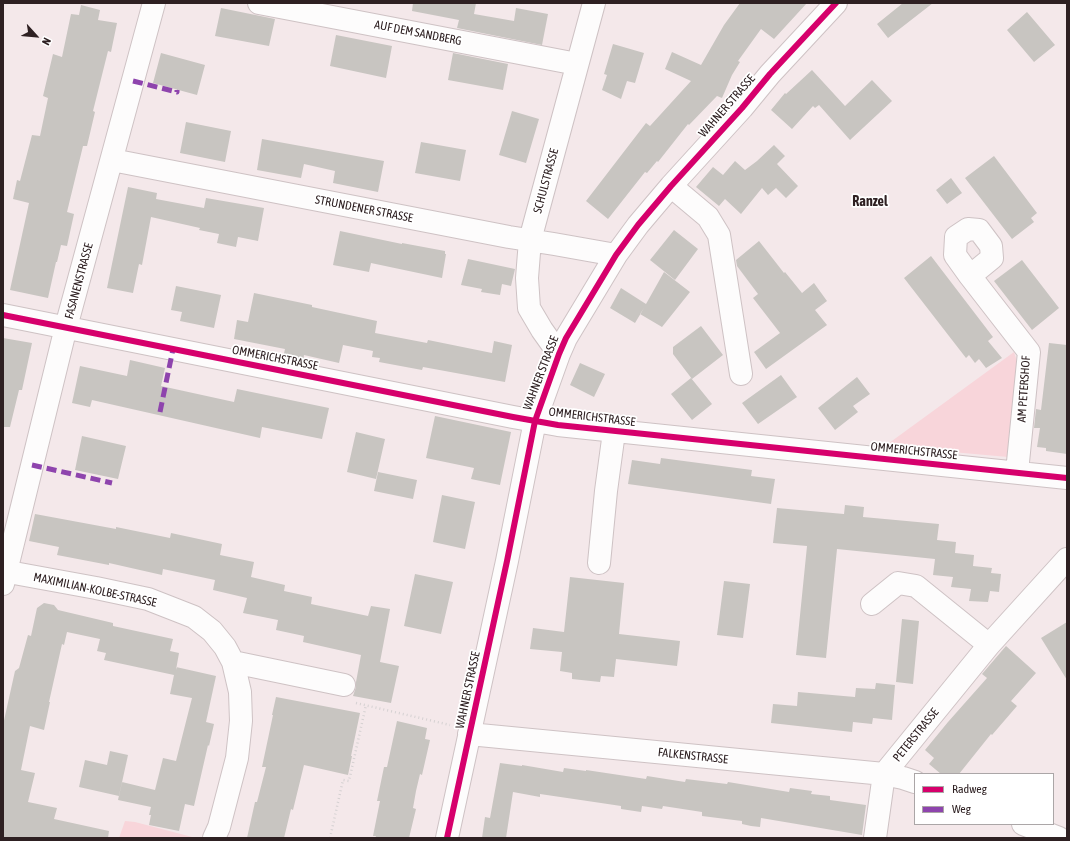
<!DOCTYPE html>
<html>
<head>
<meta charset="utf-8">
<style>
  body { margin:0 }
  #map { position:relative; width:1070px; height:841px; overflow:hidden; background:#f4e8ea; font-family:"Asap Condensed",sans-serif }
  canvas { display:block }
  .frame { position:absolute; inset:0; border:4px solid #2e2022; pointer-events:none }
  .legend { position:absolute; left:914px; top:773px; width:140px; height:52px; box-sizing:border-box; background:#fff; border:1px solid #aba6a7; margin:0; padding:5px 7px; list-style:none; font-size:12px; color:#2e2022 }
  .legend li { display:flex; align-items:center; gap:8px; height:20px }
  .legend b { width:20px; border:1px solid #aba6a7 }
  .north { position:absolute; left:16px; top:16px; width:40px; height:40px; -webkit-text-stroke:3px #fff; paint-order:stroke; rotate:117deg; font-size:11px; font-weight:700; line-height:16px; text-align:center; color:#2e2022 }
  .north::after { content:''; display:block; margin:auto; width:14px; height:18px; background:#2e2022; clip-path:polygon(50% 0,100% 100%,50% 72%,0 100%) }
</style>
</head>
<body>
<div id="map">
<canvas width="1070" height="841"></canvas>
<div class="frame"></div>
<ul class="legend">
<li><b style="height:5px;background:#d6006c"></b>Radweg</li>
<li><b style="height:5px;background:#8e44ad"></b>Weg</li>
</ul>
<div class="north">N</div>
</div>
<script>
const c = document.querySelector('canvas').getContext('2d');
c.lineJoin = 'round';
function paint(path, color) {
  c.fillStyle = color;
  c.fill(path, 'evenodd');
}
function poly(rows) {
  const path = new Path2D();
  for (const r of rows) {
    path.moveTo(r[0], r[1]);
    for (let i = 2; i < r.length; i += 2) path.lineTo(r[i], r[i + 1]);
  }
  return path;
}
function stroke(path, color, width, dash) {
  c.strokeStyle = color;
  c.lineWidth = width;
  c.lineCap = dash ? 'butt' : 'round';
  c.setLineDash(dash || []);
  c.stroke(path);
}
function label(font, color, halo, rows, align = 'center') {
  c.font = font + ' "Asap Condensed",sans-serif';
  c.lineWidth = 3.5;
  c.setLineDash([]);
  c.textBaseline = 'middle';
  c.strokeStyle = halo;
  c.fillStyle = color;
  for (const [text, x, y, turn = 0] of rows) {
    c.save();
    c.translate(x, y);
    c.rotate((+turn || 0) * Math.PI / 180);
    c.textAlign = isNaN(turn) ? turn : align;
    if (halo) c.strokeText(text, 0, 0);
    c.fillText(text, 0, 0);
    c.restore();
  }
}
const green = poly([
  [1014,352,1019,368,1008,457,885,446],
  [125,821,135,822,196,838,119,838]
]);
const building = poly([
  [413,3,476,3,474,14,514,21,516,8,548,14,542,45,457,28,459,20,412,11],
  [740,3,807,3,774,39,761,29,738,61,740,62,732,75,722,98,717,96,689,125,688,124,658,162,657,161,647,173,645,172,608,219,586,201,646,123,650,126,691,81,665,69,672,52,701,65,724,25],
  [903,3,933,3,888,38,877,24],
  [81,5,100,10,98,20,117,23,111,52,108,51,93,111,95,112,87,146,83,146,67,212,74,214,67,246,61,245,57,262,56,262,48,298,10,290,29,203,13,199,17,180,20,181,32,135,40,136,48,98,43,96,53,54,62,57,71,14,79,15],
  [221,8,275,19,269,46,215,36],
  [1027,12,1055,45,1034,62,1007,30],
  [336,35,392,46,386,78,330,66],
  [613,44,644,53,635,83,627,81,621,99,602,90,607,75,604,74],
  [161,53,205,65,197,95,153,83],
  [453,53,508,64,503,90,448,80],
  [812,70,845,106,872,80,892,101,850,140,819,105,815,108,813,106,792,129,771,110,785,93,786,94],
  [512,111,539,119,526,163,499,155],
  [186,122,231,131,225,162,180,153],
  [262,139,384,161,378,192,333,183,335,171,304,164,301,178,257,170],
  [421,142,466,150,460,181,415,173],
  [774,145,785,156,777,164,798,186,786,198,776,188,768,195,762,188,741,214,725,199,719,206,696,187,713,167,723,175,735,161,745,170,757,161],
  [994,156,1037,213,1031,218,1034,222,1012,239,965,178],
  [951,178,962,193,947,204,936,190],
  [128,187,157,193,156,199,204,208,206,198,264,208,258,241,238,237,236,247,217,243,219,234,199,230,200,228,151,217,142,265,139,264,133,293,107,288],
  [674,230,698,249,675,280,650,260],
  [340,231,402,244,402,243,445,251,445,254,446,254,442,278,371,263,369,272,333,265],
  [759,241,784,273,785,272,802,293,814,283,827,301,815,310,827,325,766,369,754,352,780,333,753,298,758,294,737,266,736,260],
  [931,256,993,337,988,341,1002,358,986,368,979,359,975,363,969,355,966,358,904,278],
  [468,259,515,269,511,286,502,284,500,295,481,292,482,289,461,285],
  [1022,260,1059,308,1032,330,994,281],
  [664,272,690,292,662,327,640,314,644,308,635,323,610,308,621,288,646,304],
  [176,286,221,295,214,328,180,321,182,312,171,310],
  [254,293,312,305,312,307,377,321,375,333,427,343,428,340,492,353,494,341,512,345,505,382,423,367,422,370,379,362,380,358,372,357,373,351,343,345,339,363,304,355,303,362,283,358,285,349,234,339,237,320,248,322],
  [701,326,723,355,692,379,673,354,673,347],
  [3,338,32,343,22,390,19,390,10,427,3,427],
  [1049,343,1067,345,1067,454,1046,451,1046,448,1037,447,1040,428,1034,428,1036,409,1041,410],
  [130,360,165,368,161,386,234,402,237,389,329,408,322,439,262,427,260,438,92,400,90,407,72,403,80,366,127,376],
  [580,363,605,374,594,397,570,385],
  [781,375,797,397,758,424,742,403],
  [857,377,870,394,853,406,858,412,835,430,818,408],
  [691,378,712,404,692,420,671,394],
  [435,416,511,432,500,485,471,479,474,468,426,458],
  [356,432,385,439,376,479,347,472],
  [82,436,126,446,118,479,75,470],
  [661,458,752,470,751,476,775,479,771,504,628,484,632,460,660,464],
  [378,472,417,480,413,499,374,491],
  [442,495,475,502,465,549,433,542],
  [845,505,864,507,863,517,939,524,937,540,956,542,955,553,974,555,973,566,992,568,991,573,1001,574,999,592,990,591,988,602,969,601,971,589,951,587,953,577,933,575,935,559,837,549,826,658,796,655,807,546,773,543,777,508,844,514],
  [35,514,116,529,116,527,170,538,171,533,222,544,220,555,254,562,251,577,285,585,284,591,312,597,311,604,368,616,371,606,390,609,380,662,399,666,391,703,353,696,356,687,356,682,361,655,303,642,304,636,276,630,278,620,243,613,247,598,213,590,215,580,163,569,162,575,109,563,109,565,57,555,59,547,29,541],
  [415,574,453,582,441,634,404,626],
  [570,577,624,583,619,634,680,641,677,666,616,659,614,677,601,676,600,682,572,679,572,673,560,671,562,652,530,649,533,628,564,632],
  [724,581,750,584,743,638,717,635],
  [44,603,54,605,58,610,113,623,113,626,173,639,170,651,179,653,176,670,176,667,216,676,206,722,214,724,209,746,208,745,194,806,185,804,179,831,149,825,151,815,149,815,151,807,118,800,122,782,155,790,163,758,176,761,192,698,170,694,174,675,104,660,106,653,97,651,100,639,67,632,64,645,62,644,49,702,50,702,44,730,30,726,21,770,35,773,28,802,57,808,54,819,109,831,108,838,3,838,3,725,15,671,19,668,28,635,31,636,37,608],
  [902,619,919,621,913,684,896,682],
  [1067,622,1067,680,1041,638],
  [1006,646,1036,673,1011,701,1017,706,992,735,991,734,959,774,941,774,929,764,934,758,925,750,948,722,987,678,982,674],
  [876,683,895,685,892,720,873,718,872,724,853,722,852,732,771,723,773,704,797,706,798,692,855,697,856,688,875,689],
  [276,697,360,713,351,756,352,756,348,775,304,765,293,810,291,809,284,838,247,838,255,802,257,802,266,767,262,767,273,715,272,715],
  [397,721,427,728,425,739,430,740,422,775,420,774,416,791,413,808,416,809,409,838,375,838,376,836,373,836,380,801,377,801,384,767,387,767],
  [110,751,128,755,119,796,79,787,85,760,107,765],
  [500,763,522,766,522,765,563,772,564,768,586,771,586,770,646,779,647,776,685,782,686,779,727,784,728,782,789,792,790,788,812,791,811,794,830,796,830,800,866,805,862,835,761,818,760,827,751,826,742,824,742,821,702,816,702,812,663,806,662,809,642,806,641,812,621,809,621,806,601,803,540,794,540,797,513,792,506,838,482,838,485,817,490,818]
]);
const path = poly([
  [356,703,450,725],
  [330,838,343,780,349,781,366,705]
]);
const minor = poly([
  [259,3,577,64],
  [112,160,509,237,554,244,616,255],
  [671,186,708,217,719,235,741,374],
  [970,276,992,258,991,246,979,230,968,229,956,237,955,255,970,276,1029,352,1017,472],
  [3,315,513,417,558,425,1067,478],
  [559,354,542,330,529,308,527,278,530,240,594,3],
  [599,563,606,491,614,432],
  [3,571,96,588,148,599,194,617,212,631,225,647,233,662,240,692,241,721,237,758,219,827,214,838],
  [3,584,66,327,154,3],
  [872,604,898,583,916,586,989,645],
  [233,662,344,685],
  [469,734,884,774,903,778,915,782],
  [1023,824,1059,838],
  [447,838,507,561,535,421,559,354,566,338,616,255,638,225,671,186,742,108,770,74,836,3],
  [875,838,884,774,989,645,1067,559]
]);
const quiet = poly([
  [133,81,177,92,177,90],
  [160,412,173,349],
  [32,465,112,483]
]);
const cycleway = poly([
  [3,315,513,417,558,425,1067,478],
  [447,838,507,561,535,421,559,354,566,338,616,255,638,225,671,186,742,108,770,74,836,3]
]);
const streetNames = [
  ["AUF DEM SANDBERG",418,33,11],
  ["WAHNER STRASSE",727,106,-49],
  ["SCHULSTRASSE",546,181,-75],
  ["STRUNDENER STRASSE",364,209,11],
  ["FASANENSTRASSE",79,281,-75],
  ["OMMERICHSTRASSE",275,358,11],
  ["WAHNER STRASSE",541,373,-69],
  ["AM PETERSHOF",1024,389,-86],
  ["OMMERICHSTRASSE",592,417,7],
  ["OMMERICHSTRASSE",914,451,6],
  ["MAXIMILIAN-KOLBE-STRASSE",95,590,12],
  ["WAHNER STRASSE",468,690,-78],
  ["PETERSTRASSE",916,735,-51],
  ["FALKENSTRASSE",693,756,6]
];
const quarterNames = [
  ["Ranzel",870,202]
];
paint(green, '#f8d5da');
paint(building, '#c8c5c1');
stroke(minor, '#cec2c4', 24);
stroke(path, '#d5d1d2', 2.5, [1, 3]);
stroke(minor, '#fdfcfc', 22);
stroke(quiet, '#8e44ad', 5, [10, 5]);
stroke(cycleway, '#d6006c', 6);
label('12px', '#2e2022', '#fff', streetNames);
label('bold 14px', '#2e2022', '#fff', quarterNames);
</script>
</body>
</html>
